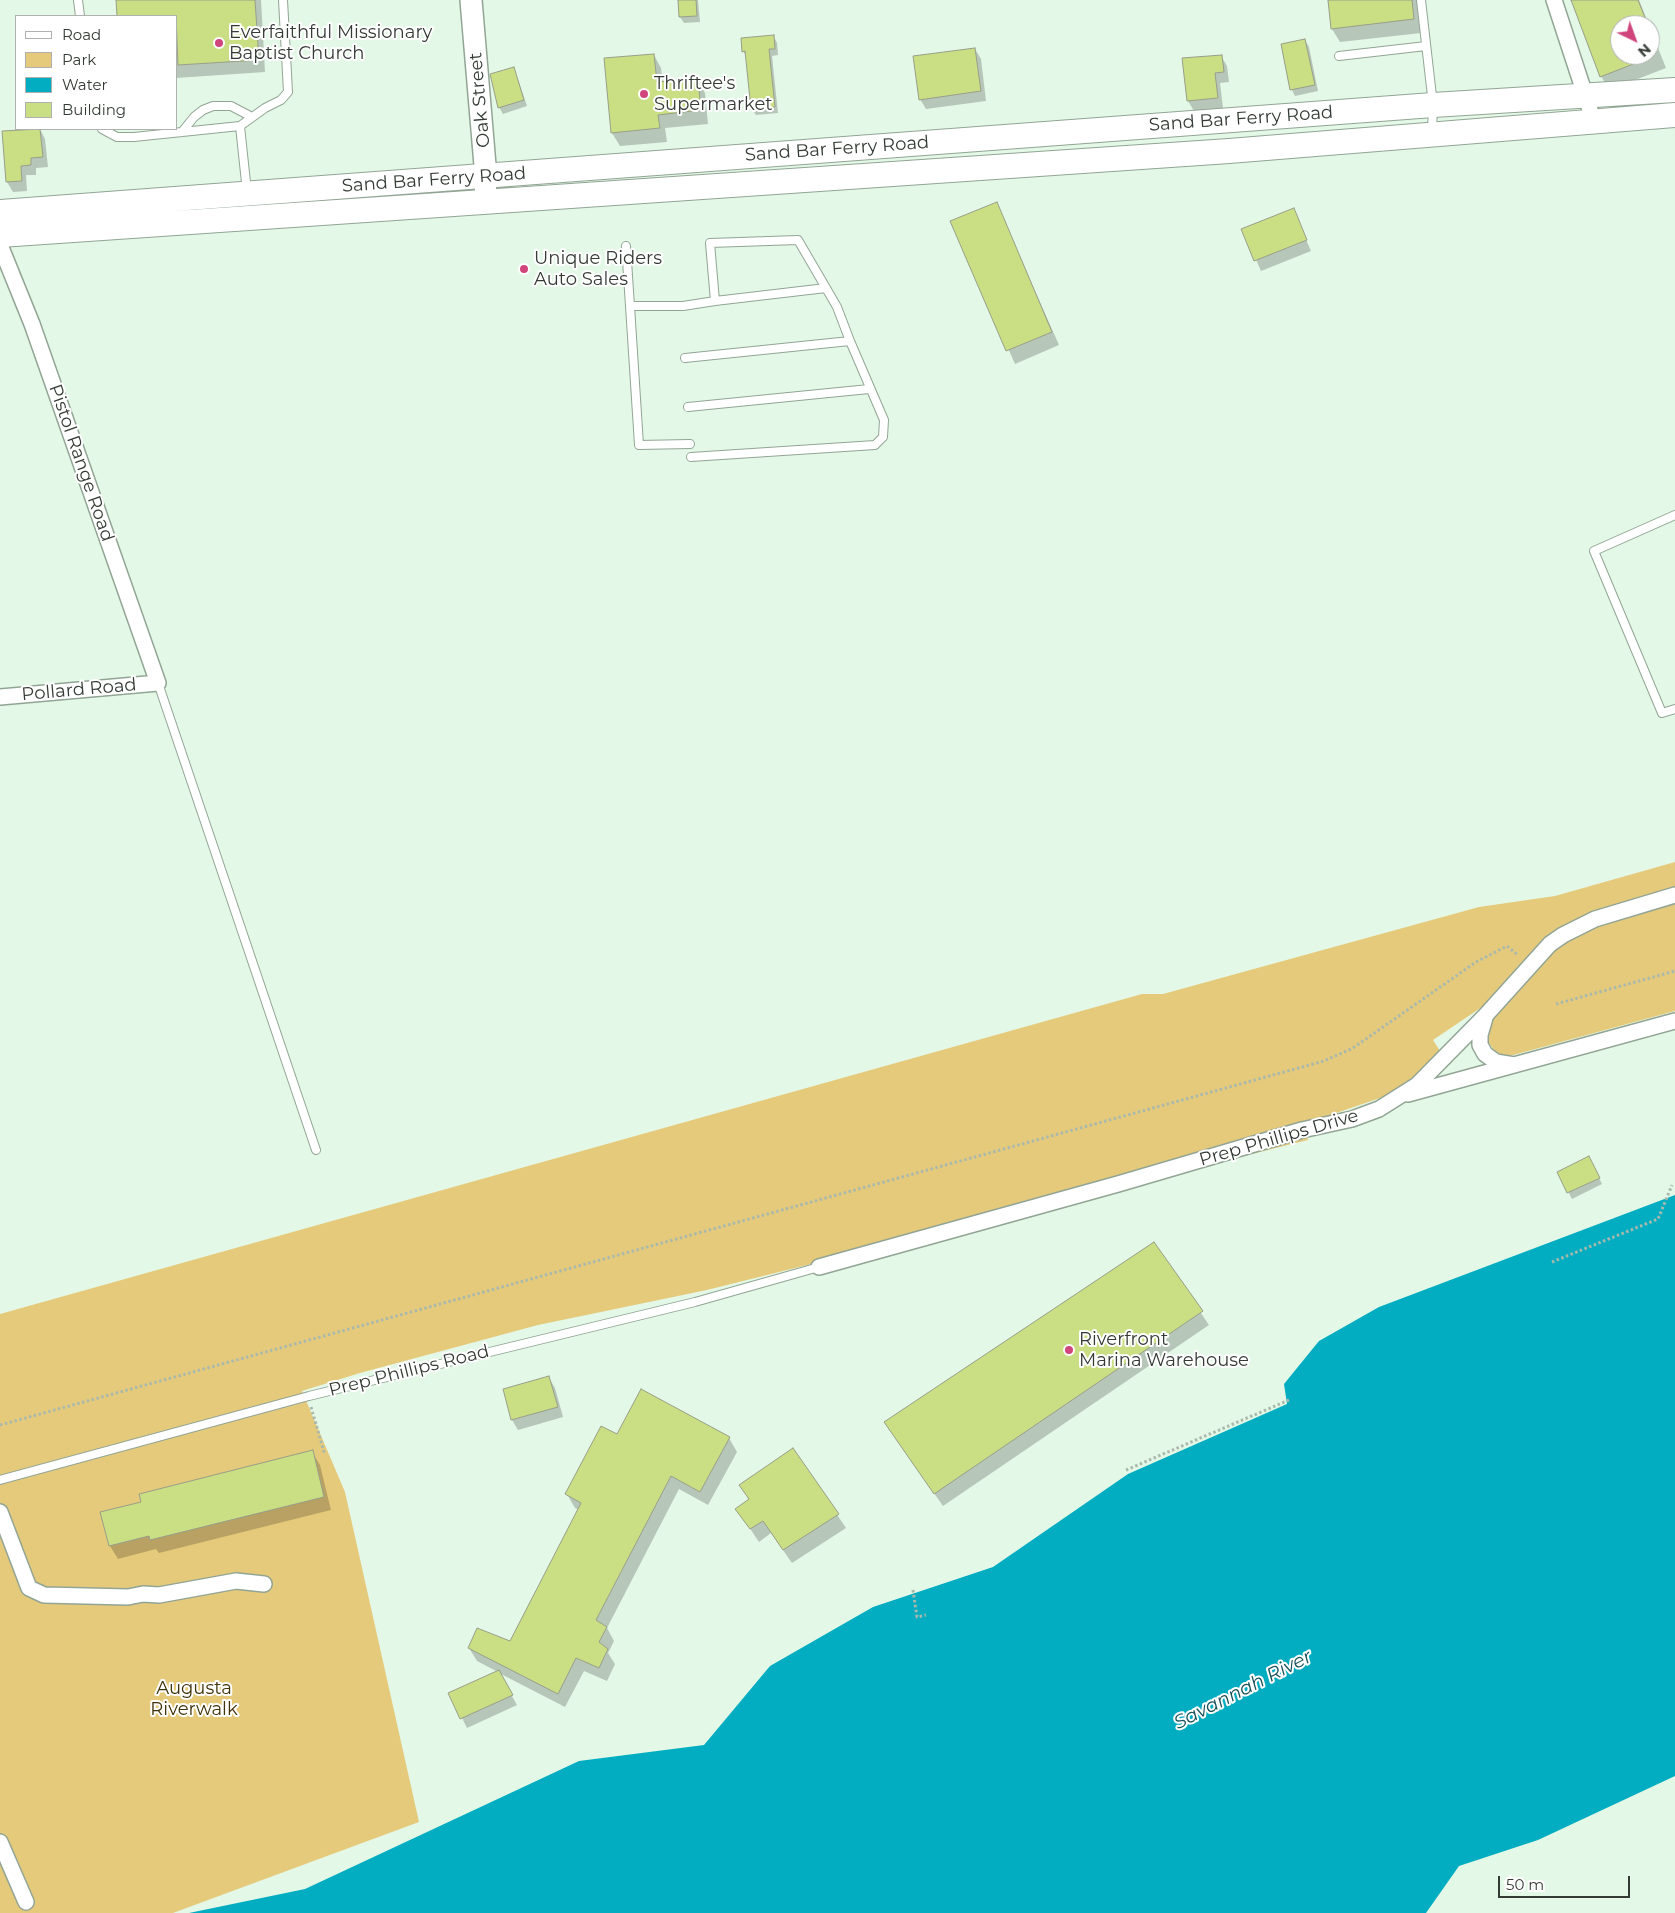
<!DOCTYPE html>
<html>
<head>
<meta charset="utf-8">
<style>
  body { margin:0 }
  #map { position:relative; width:1675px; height:1913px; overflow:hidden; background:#e4f8e7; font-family:Montserrat,sans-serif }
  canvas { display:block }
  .legend { position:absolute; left:15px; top:15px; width:162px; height:115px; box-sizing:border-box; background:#fff; border:1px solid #aeb1ae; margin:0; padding:6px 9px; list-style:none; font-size:15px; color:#343b35 }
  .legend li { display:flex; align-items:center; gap:10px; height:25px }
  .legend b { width:25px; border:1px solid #aeb1ae }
  .north { position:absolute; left:1610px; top:15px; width:50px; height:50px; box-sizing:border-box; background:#fff; border:1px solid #aeb1ae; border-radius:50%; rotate:138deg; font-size:14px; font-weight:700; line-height:20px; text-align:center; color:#343b35 }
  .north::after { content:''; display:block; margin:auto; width:18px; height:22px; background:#d0457c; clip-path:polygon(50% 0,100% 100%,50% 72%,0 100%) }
  .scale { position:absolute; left:1498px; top:1876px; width:132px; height:22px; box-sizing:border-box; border:2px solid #343b35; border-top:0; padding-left:6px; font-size:15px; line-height:18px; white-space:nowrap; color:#343b35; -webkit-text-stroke:4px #fff; paint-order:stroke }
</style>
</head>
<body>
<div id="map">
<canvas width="1675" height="1913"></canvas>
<ul class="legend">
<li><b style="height:6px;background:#fff"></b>Road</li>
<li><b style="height:14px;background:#e6ca7c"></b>Park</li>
<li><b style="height:14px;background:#02adc1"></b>Water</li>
<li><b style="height:14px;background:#cadf84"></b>Building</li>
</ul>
<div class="north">N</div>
<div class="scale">50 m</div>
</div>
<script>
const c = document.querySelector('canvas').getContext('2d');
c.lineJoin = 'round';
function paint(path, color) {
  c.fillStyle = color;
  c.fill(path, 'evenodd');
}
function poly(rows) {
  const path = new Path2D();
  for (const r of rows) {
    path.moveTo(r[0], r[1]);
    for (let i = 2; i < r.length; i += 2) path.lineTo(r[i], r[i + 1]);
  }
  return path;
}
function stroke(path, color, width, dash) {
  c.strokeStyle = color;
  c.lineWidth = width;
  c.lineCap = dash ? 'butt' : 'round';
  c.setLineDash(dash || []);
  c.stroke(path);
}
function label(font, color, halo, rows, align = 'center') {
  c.font = font + ' Montserrat,sans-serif';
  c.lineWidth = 4;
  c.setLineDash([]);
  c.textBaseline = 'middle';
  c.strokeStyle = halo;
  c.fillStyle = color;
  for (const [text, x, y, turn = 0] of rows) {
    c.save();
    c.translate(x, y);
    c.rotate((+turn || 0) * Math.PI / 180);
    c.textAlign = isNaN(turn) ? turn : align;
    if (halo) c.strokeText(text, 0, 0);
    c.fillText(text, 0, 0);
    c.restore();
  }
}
const green = poly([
  [1675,862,1675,1011,1506,1057,1495,1051,1488,1042,1485,1036,1493,1021,1485,1005,1433,1040,1440,1051,1415,1076,1386,1096,1304,1124,1308,1140,707,1290,538,1325,360,1373,302,1391,345,1492,419,1822,173,1913,0,1913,0,1314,1142,994,1163,994,1479,907,1555,896]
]);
const water = poly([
  [1675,1195,1675,1776,1538,1840,1459,1866,1426,1913,189,1913,305,1889,579,1761,704,1745,770,1666,873,1607,993,1567,1128,1474,1287,1404,1284,1384,1319,1341,1379,1307]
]);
const shadow = poly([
  [117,0,261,0,265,72,176,78,176,16,118,16],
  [679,0,698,0,700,22,684,23,680,17],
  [1329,0,1417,0,1421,33,1340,42,1332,29],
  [1572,0,1639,0,1649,25,1620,25,1620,55,1650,55,1650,28,1666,68,1609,90,1601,76],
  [774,37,777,43,778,55,772,56,778,113,756,115,752,109,747,57,743,51],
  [1305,40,1309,47,1318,91,1295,96,1292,90,1282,45],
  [975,49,981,59,986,101,926,109,920,99],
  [654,55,661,68,663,83,697,79,705,93,708,124,665,128,667,142,620,146,612,133],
  [1221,56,1227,66,1229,82,1220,83,1223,108,1194,111,1188,101],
  [514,68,527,106,503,114,499,107],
  [40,129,45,139,48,167,36,168,36,175,26,175,27,191,13,192,7,182],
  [996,203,1059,345,1015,364,952,222],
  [1293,210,1311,251,1261,271,1243,230],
  [1592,1164,1602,1184,1572,1199,1558,1172],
  [1154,1244,1209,1325,943,1506,894,1436],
  [549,1378,555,1388,563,1417,518,1430,512,1420],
  [617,1436,729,1438,737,1452,708,1505,679,1489,607,1628,614,1641,608,1653,615,1664,607,1681,584,1671,565,1707,499,1673,517,1705,467,1728,450,1694,498,1672,477,1661,469,1648,510,1642,579,1510,575,1508,567,1494],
  [793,1449,846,1528,792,1563,771,1533,759,1542,737,1509,749,1500,741,1486],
  [312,1452,320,1465,331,1510,159,1553,156,1549,118,1559,110,1546,142,1503]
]);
const building = poly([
  [116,0,255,0,259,60,178,65,176,16,117,16,116,0],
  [678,0,696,0,697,16,679,17,678,0],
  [1328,0,1412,0,1414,19,1331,29,1328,0],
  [1571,0,1638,0,1648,25,1620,25,1620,55,1654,56,1600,77,1571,0],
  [774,35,775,49,769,49,775,107,751,109,745,51,742,52,741,38,774,35],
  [1305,39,1315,85,1290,90,1281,44,1305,39],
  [975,48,981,91,919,100,913,56,975,48],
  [654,54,657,82,698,78,701,110,658,115,660,128,611,133,604,58,654,54],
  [1222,55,1224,72,1215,73,1218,98,1187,101,1182,58,1222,55],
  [514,67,524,100,498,108,490,74,514,67],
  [40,129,43,157,31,158,31,165,21,166,22,181,6,182,2,131,40,129],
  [997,202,1052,332,1006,351,950,221,997,202],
  [1294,208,1307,240,1254,261,1241,229,1294,208],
  [1589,1156,1600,1178,1567,1193,1557,1172,1589,1156],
  [1154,1242,1203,1311,934,1494,884,1422,1154,1242],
  [549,1376,558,1407,511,1420,503,1389,549,1376],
  [641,1389,730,1437,700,1492,671,1476,596,1620,607,1627,599,1642,608,1649,599,1668,576,1658,558,1694,468,1648,477,1628,510,1641,581,1503,565,1494,601,1426,617,1434,641,1389],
  [793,1448,839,1514,783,1550,763,1521,750,1529,735,1509,749,1499,739,1485,793,1448],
  [313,1450,324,1497,150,1540,149,1536,109,1546,100,1512,141,1502,139,1494,313,1450],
  [499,1670,513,1695,460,1719,448,1693,499,1670]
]);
const path = poly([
  [1556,1004,1675,971],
  [1552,1262,1658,1219,1672,1185],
  [311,1407,325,1455],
  [0,1425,1324,1061,1353,1048,1476,962,1507,946,1518,955],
  [1126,1470,1289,1400],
  [913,1590,917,1617,926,1615]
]);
const lane = poly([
  [78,0,80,16],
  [1421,0,1433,105,1432,131],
  [1339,56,1426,46],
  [240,126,247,192],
  [102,129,117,137,134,137,240,126,265,108,281,100,288,92,283,0],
  [182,132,194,117,203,110,213,106,231,106,252,117],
  [626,246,630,306],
  [826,288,715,301,710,243,798,240,826,288,837,307,850,341],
  [685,358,850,341,884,420,883,437,875,445,691,457],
  [688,407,869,389],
  [690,444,639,445,630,306,683,306,715,301],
  [1675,515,1594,551,1662,713,1675,709],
  [158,683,316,1150],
  [0,1480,309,1396,695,1302,819,1267]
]);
const street = poly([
  [1554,0,1594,122],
  [0,245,32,324,158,683,0,697],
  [1485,1018,1480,1035,1480,1045,1485,1054,1496,1062,1514,1065],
  [1408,1094,1675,1021],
  [819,1267,1118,1184,1302,1130,1352,1119,1379,1109,1417,1085,1485,1016,1550,944,1563,935,1595,919,1675,895],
  [0,1512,29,1588,44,1595,128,1597,143,1594,159,1595,236,1581,264,1584],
  [0,1842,26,1902]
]);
const secondary = poly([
  [471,0,486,177,485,201]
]);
const primary = poly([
  [0,212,1433,105,1675,90],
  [0,235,1229,151,1675,115]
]);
const markers = [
  [219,43,5,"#d0457c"],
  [644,94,5,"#d0457c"],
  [524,269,5,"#d0457c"],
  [1069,1350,5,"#d0457c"]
];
const poiNames = [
  ["Everfaithful Missionary",229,33],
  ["Baptist Church",229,54],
  ["Thriftee's",654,84],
  ["Supermarket",654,105],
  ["Unique Riders",534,259],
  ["Auto Sales",534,280],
  ["Riverfront",1079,1340],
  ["Marina Warehouse",1079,1361]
];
const streetNames = [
  ["Oak Street",480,100,-95],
  ["Sand Bar Ferry Road",1241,119,-4],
  ["Sand Bar Ferry Road",837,149,-4],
  ["Sand Bar Ferry Road",434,180,-4],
  ["Pistol Range Road",81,463,71],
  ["Pollard Road",79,690,-5],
  ["Prep Phillips Drive",1279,1138,-16],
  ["Prep Phillips Road",409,1371,-14]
];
const parkNames = [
  ["Augusta",194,1689],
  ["Riverwalk",194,1710]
];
const waterNames = [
  ["Savannah River",1243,1690,-27]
];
paint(green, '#e6ca7c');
paint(water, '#02adc1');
paint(shadow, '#0003');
paint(building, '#cadf84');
stroke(building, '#989e89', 1);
stroke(lane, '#92a595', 10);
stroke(street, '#92a595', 18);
stroke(secondary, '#92a595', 24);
stroke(primary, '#92a595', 26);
stroke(path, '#a9b9ac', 3, [2.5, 2.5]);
stroke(lane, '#fff', 8);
stroke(street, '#fff', 15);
stroke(secondary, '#fff', 21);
stroke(primary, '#fff', 24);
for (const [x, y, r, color] of markers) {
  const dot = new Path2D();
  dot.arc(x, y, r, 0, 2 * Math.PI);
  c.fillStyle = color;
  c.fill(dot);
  stroke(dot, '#fff', 2);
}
label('18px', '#343b35', '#fff', poiNames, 'left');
label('18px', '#343b35', '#fff', streetNames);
label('18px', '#403209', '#fff', parkNames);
label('italic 19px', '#19525b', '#fff', waterNames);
</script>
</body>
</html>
